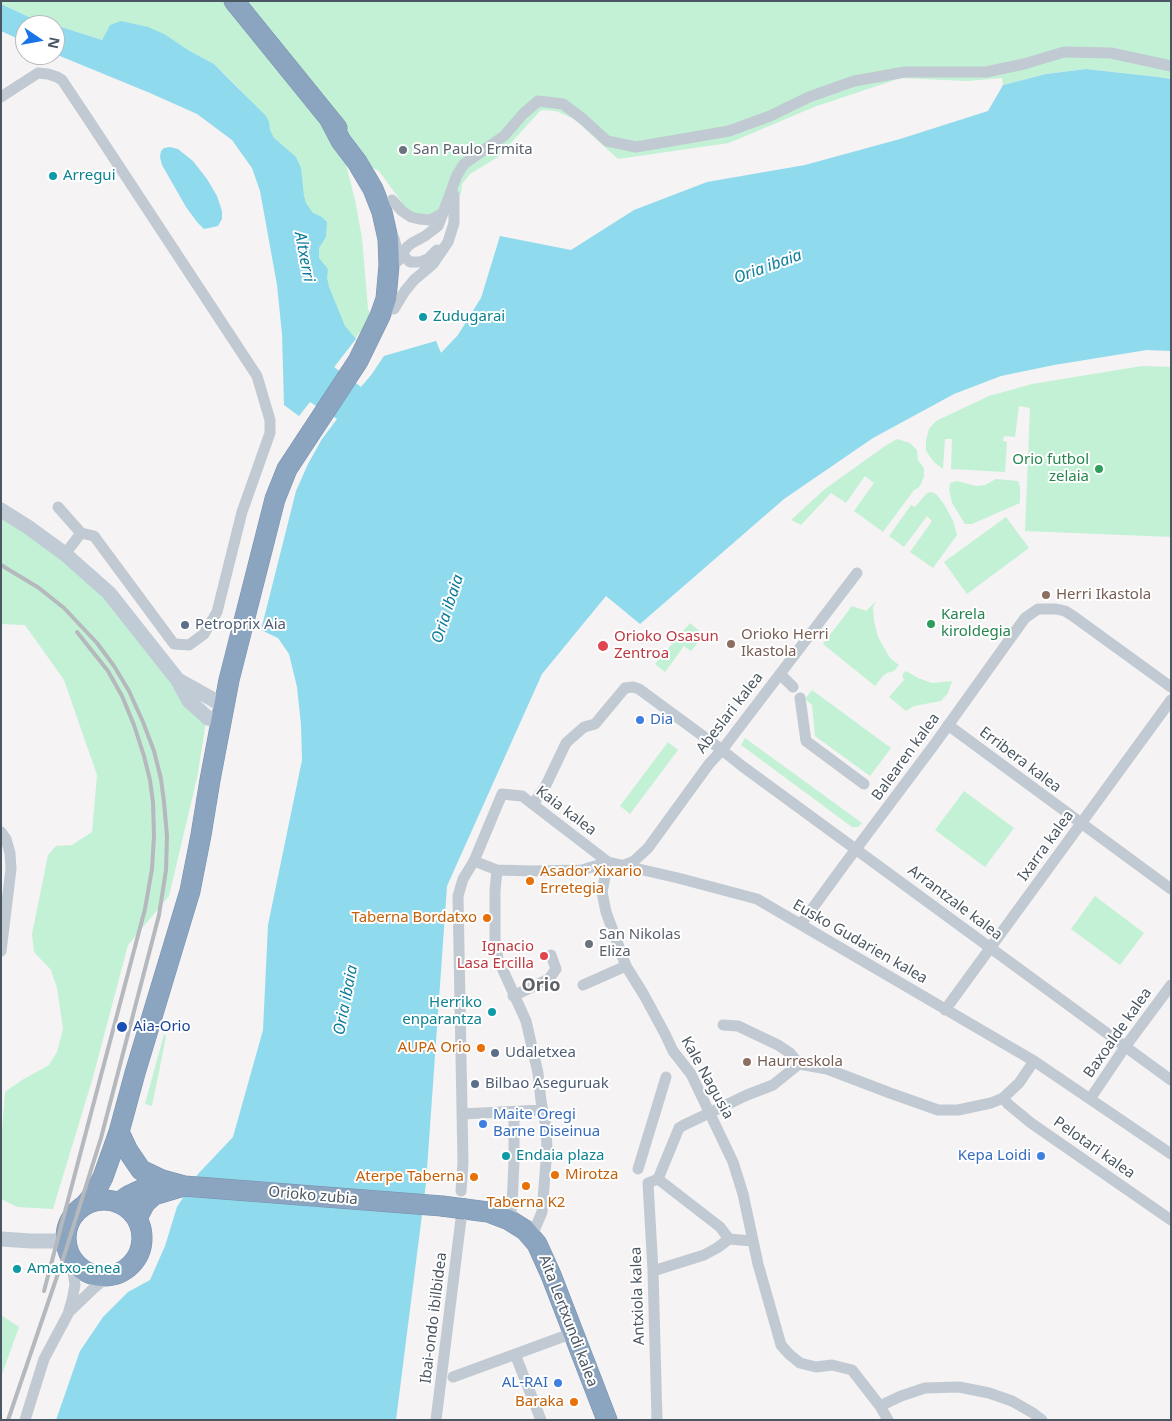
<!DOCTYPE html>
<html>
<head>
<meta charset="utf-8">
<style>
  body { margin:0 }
  #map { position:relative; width:1172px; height:1421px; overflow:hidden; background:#f5f3f3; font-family:"Noto Sans",sans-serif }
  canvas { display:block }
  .frame { position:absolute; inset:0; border:2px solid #4a5661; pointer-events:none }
  .north { position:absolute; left:15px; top:15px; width:50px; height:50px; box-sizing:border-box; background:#fff; border:1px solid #b7bbc0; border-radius:50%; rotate:102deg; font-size:14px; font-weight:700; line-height:20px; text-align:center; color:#4a5661 }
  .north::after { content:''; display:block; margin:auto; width:18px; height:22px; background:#1a73e8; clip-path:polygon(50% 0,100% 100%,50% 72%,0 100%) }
</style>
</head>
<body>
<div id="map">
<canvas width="1172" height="1421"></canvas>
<div class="frame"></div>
<div class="north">N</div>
</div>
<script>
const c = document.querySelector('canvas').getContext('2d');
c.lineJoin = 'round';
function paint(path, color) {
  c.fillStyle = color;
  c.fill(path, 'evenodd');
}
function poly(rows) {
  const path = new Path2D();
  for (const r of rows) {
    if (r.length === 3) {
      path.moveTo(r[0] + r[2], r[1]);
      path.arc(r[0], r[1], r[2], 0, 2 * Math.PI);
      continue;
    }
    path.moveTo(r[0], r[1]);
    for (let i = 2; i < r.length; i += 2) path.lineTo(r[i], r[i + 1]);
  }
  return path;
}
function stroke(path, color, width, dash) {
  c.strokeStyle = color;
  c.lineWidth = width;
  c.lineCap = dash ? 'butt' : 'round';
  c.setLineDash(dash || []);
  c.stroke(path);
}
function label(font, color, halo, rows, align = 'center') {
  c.font = font + ' "Noto Sans",sans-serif';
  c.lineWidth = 4;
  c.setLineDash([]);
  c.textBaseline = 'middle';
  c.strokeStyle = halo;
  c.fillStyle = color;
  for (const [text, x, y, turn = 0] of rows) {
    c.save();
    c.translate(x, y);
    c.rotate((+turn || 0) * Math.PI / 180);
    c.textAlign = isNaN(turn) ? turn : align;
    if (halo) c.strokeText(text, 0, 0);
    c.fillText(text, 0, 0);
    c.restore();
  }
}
const green = poly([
  [1,1,1171,1,1171,79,1158,77,1086,69,1046,74,1003,85,1002,78,967,81,901,78,814,107,729,143,618,159,574,119,556,111,541,110,498,157,470,174,462,184,461,194,434,213,427,215,413,213,406,208,379,171,343,153,355,200,362,238,368,309,370,313,368,321,334,368,361,387,372,374,384,356,436,341,441,353,458,335,481,298,426,423,330,374,257,108,235,84,214,64,188,50,110,25,102,40,29,17,1,4],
  [1142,366,1171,367,1171,537,1025,531,1030,408,1019,406,1015,437,1004,436,1003,441,1007,442,1005,472,951,469,952,439,945,439,943,469,934,462,926,451,926,440,929,429,936,421,989,396,1032,384],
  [897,439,910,443,917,450,918,460,924,468,924,476,921,484,918,488,914,490,883,532,854,511,874,483,865,476,846,503,831,493,801,525,791,520,825,489,885,446],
  [996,479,1018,481,1020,486,1020,503,972,524,965,524,952,503,949,489,950,483,957,481,976,486,985,485],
  [931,492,936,494,944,504,953,521,957,535,933,568,910,552,932,521,927,516,904,547,889,536,911,505,915,507,927,493],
  [1,503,78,557,206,722,197,778,169,896,128,945,93,1077,53,1209,17,1207,1,1199,1,1143,5,1092,22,1080,49,1065,57,1052,63,1029,57,988,51,970,34,952,32,934,48,855,56,846,72,845,92,832,97,775,64,680,25,625,1,624],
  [1006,517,1029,548,967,594,944,562],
  [876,601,873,607,874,621,878,637,890,658,899,665,894,671,887,673,882,677,875,686,823,644,852,606,866,611],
  [690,623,704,635,691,651,684,646,665,672,655,664],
  [906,671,918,678,932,683,952,681,948,693,941,701,914,706,906,711,889,697,904,680,902,675],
  [812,690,891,748,870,776,815,736,812,705,805,699],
  [745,738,862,823,858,827,852,827,741,745],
  [668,742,678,750,630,814,620,806],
  [964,791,1014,828,985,867,935,830],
  [1095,896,1144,933,1120,965,1071,929],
  [164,1034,166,1037,152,1106,145,1104],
  [1,1315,19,1327,1,1377]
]);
const water = poly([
  [1,4,29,17,54,25,25,25,25,42,1,31],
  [121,21,148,27,164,34,188,50,214,64,266,116,269,122,270,130,274,138,296,157,301,168,304,196,306,203,313,213,322,217,327,222,326,237,319,248,319,258,328,269,327,278,329,287,345,326,356,339,334,367,361,387,372,374,384,356,436,341,441,353,458,335,481,298,500,236,571,250,634,210,707,182,805,165,900,139,988,111,1003,85,1046,74,1086,69,1158,77,1171,79,1171,351,1147,350,1054,365,1001,376,954,394,873,438,784,499,640,624,606,596,542,674,447,886,426,1183,396,1420,56,1420,80,1351,103,1317,128,1292,150,1280,165,1246,177,1207,198,1174,233,1137,263,1030,268,925,302,760,301,725,297,687,289,654,278,638,261,630,296,491,308,464,322,439,337,419,310,402,299,416,284,405,282,334,277,285,260,191,252,168,232,140,197,114,150,93,55,54,55,25,102,40,110,25],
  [170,147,178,149,193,161,207,179,217,196,222,211,222,219,218,226,204,229,197,222,186,207,162,165,160,157,161,151,164,148]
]);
const street = poly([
  [1,97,38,73,48,74,57,77,62,80,90,122,257,376,270,420,270,433,242,512,217,612,204,634,189,645,174,644,94,536,81,533,65,554],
  [392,200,402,211,411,217,419,219,430,220,443,213,457,175,464,164,504,136,523,114,538,101,563,104,583,119,607,141,636,147,729,131,770,116,809,97,854,81,905,72,986,72,1024,64,1064,52,1111,53,1171,66],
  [394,238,397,250,410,262,420,262,428,259,437,250],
  [398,261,407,247,412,243,425,236,438,226,443,213],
  [394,309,405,291,414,280,433,264,448,242,454,223,454,195],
  [58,507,81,533],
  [780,674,793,687],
  [800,698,806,741,864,784],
  [948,725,1171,889],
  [533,804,545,787,566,743,584,727,595,724,625,688,633,687,639,689,722,750,742,766,1171,1080],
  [1,832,6,839,10,853,11,869,1,951],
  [474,861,497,870,532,871,582,870,608,862,678,878,757,899,1034,1061,1171,1154],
  [608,862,602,892,606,912,626,966,644,995,665,1034,673,1051,691,1074,733,1162,743,1194,758,1264,781,1345,789,1354,800,1363,816,1367,832,1365,852,1370,880,1406,888,1420],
  [624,865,634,861,648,848,709,764,722,750,857,573],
  [497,870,495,891,495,939,498,959,526,1021,538,1073,541,1101,546,1127,547,1149,542,1212,531,1238],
  [801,924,844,865,934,745,1025,618,1038,609,1056,609,1065,611,1073,616,1171,687],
  [583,985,626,966],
  [513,996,549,979,556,969,551,955],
  [945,1010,1171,700],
  [723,1025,738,1026,778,1045,790,1053,799,1064],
  [1003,1098,1008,1104,1031,1123,1171,1220],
  [1090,1099,1125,1047,1171,985],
  [462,1114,542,1110],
  [638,1169,666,1077],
  [658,1179,679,1128,684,1125,747,1095,773,1085,799,1064,827,1069,890,1093,938,1110,958,1110,991,1103,1003,1098,1019,1083,1034,1061],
  [658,1179,720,1227,729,1239,753,1241],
  [461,1191,463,1163,458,896,463,879,474,861,502,794,522,796,608,862],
  [509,1220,512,1206,514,1161,514,1112],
  [653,1271,704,1255,717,1248,729,1239],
  [69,1312,94,1288,107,1277],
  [515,1354,541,1420],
  [453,1377,573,1333],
  [880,1406,901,1396,925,1388,959,1387,989,1393,1012,1401,1033,1413,1042,1420],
  [25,1420,44,1359,68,1314,72,1300,75,1285,71,1259],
  [436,1420,461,1219],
  [657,1420,653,1271,648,1183,658,1179]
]);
const secondary = poly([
  [1,510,28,527,65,554,109,593,177,679,189,701,208,718,220,722],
  [178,680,214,700,224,707],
  [1,1239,31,1241,66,1241]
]);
const highway = poly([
  [234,1,337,128],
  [119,1132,128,1151,141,1170,162,1180,184,1186,442,1206],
  [104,1238,38],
  [118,1203,128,1196,162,1180],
  [85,1205,94,1194,103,1177,119,1132,135,1073,190,891,201,835,210,780,229,680,275,499,287,469,358,361,380,316,386,299,389,265,388,239,382,212,373,189,357,162,341,141,329,118],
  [465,1209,488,1212,509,1220,525,1230,537,1244,551,1275,607,1420],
  [137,1218,145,1203,154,1195,184,1186]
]);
const rail = poly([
  [1,565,39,588,64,608,97,643,114,666,129,691,143,722,154,751,161,779,164,802,167,836,166,870,159,915,101,1138,65,1253,8,1420],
  [44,1291,145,909,152,869,154,836,153,802,150,780,144,756,134,725,122,696,108,671,77,632]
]);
const highwayBridge = poly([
  [442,1206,465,1209]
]);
const markers = [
  [403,150,5,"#6b7280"],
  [53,176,5,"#0f9aa8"],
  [423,317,5,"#0f9aa8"],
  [1099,469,5,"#2e9e5b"],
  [1046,595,5,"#8d6e63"],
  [931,624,5,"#2e9e5b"],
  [185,625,5,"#5c6f8a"],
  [731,644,5,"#8d6e63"],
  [603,646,6,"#e0444e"],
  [640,720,5,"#3f7fe0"],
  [530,881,5,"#e8710a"],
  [487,918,5,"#e8710a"],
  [589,944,5,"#6b7280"],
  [544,956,5,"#e0444e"],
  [492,1012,5,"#0f9aa8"],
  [122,1027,6,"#1a4fb4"],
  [481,1048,5,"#e8710a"],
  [495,1053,5,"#5c6f8a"],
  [747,1062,5,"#8d6e63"],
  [475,1084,5,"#5c6f8a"],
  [483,1124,5,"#3f7fe0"],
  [506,1156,5,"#0f9aa8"],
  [1041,1156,5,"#3f7fe0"],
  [555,1175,5,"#e8710a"],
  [474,1177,5,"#e8710a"],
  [526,1186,5,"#e8710a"],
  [17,1269,5,"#0f9aa8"],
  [558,1383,5,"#3f7fe0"],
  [574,1402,5,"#e8710a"]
];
const worshipNames = [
  ["San Paulo Ermita",413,150],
  ["San Nikolas",599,935],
  ["Eliza",599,952]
];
const cultureNames = [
  ["Arregui",63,176],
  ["Zudugarai",433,317],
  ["Herriko",482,1003,"right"],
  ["enparantza",482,1020,"right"],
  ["Endaia plaza",516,1156],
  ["Amatxo-enea",27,1269]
];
const leisureNames = [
  ["Orio futbol",1089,460],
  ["zelaia",1089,477],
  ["Karela",941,615,"left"],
  ["kiroldegia",941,632,"left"]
];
const educationNames = [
  ["Herri Ikastola",1056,595],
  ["Orioko Herri",741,635],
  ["Ikastola",741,652],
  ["Haurreskola",757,1062]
];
const serviceNames = [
  ["Petroprix Aia",195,625],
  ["Udaletxea",505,1053],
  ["Bilbao Aseguruak",485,1084]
];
const healthNames = [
  ["Orioko Osasun",614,637],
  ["Zentroa",614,654],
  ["Ignacio",534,947,"right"],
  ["Lasa Ercilla",534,964,"right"]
];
const streetNames = [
  ["Abeslari kalea",730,713,-52],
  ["Balearen kalea",906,757,-54],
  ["Erribera kalea",1020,760,37],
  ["Kaia kalea",566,811,37],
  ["Ixarra kalea",1046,846,-54],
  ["Arrantzale kalea",955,903,37],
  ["Eusko Gudarien kalea",860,942,30],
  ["Baxoalde kalea",1118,1033,-55],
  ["Kale Nagusia",707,1078,61],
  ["Pelotari kalea",1094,1148,35],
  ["Orioko zubia",313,1196,5],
  ["Antxiola kalea",638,1296,-92],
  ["Ibai-ondo ibilbidea",434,1318,-83],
  ["Aita Lertxundi kalea",568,1321,69]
];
const shopNames = [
  ["Dia",650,720],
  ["Maite Oregi",493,1115],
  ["Barne Diseinua",493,1132],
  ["Kepa Loidi",1031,1156,"right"],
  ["AL-RAI",548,1383,"right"]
];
const foodNames = [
  ["Asador Xixario",540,872,"left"],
  ["Erretegia",540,889,"left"],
  ["Taberna Bordatxo",477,918],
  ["AUPA Orio",471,1048],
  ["Mirotza",565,1175,"left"],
  ["Aterpe Taberna",464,1177],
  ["Taberna K2",526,1203,"center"],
  ["Baraka",564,1402]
];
const transitNames = [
  ["Aia-Orio",133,1027]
];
const waterNames = [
  ["Altxerri",304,257,79],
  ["Oria ibaia",768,267,-20],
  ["Oria ibaia",448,609,-72],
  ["Oria ibaia",346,1000,-79]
];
const quarterNames = [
  ["Orio",541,986]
];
paint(green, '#c3f1d5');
paint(water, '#90daee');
stroke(highway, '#7690ad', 21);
stroke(street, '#c1cad2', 11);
stroke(secondary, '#c1cbd6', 15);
stroke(highway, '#8ba5c1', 20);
stroke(rail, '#b5b8bd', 4);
stroke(highwayBridge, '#7690ad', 21, []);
stroke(highwayBridge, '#8ba5c1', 20);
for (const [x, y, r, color] of markers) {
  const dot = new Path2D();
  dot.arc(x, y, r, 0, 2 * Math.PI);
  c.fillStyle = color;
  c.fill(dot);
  stroke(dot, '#fff', 2);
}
label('15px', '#5b616d', '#fff', worshipNames, 'left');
label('15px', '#0d838f', '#fff', cultureNames, 'left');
label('15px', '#27864d', '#fff', leisureNames, 'right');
label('15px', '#785e54', '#fff', educationNames, 'left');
label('15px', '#4e5e75', '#fff', serviceNames, 'left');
label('15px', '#be3a42', '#fff', healthNames, 'left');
label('15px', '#4a5661', '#fff', streetNames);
label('15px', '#366cbe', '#fff', shopNames, 'left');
label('15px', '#c56008', '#fff', foodNames, 'right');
label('15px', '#164399', '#fff', transitNames, 'left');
label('italic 16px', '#0c7c9b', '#fff', waterNames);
label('bold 18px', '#5f6368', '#fff', quarterNames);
</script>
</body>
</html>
